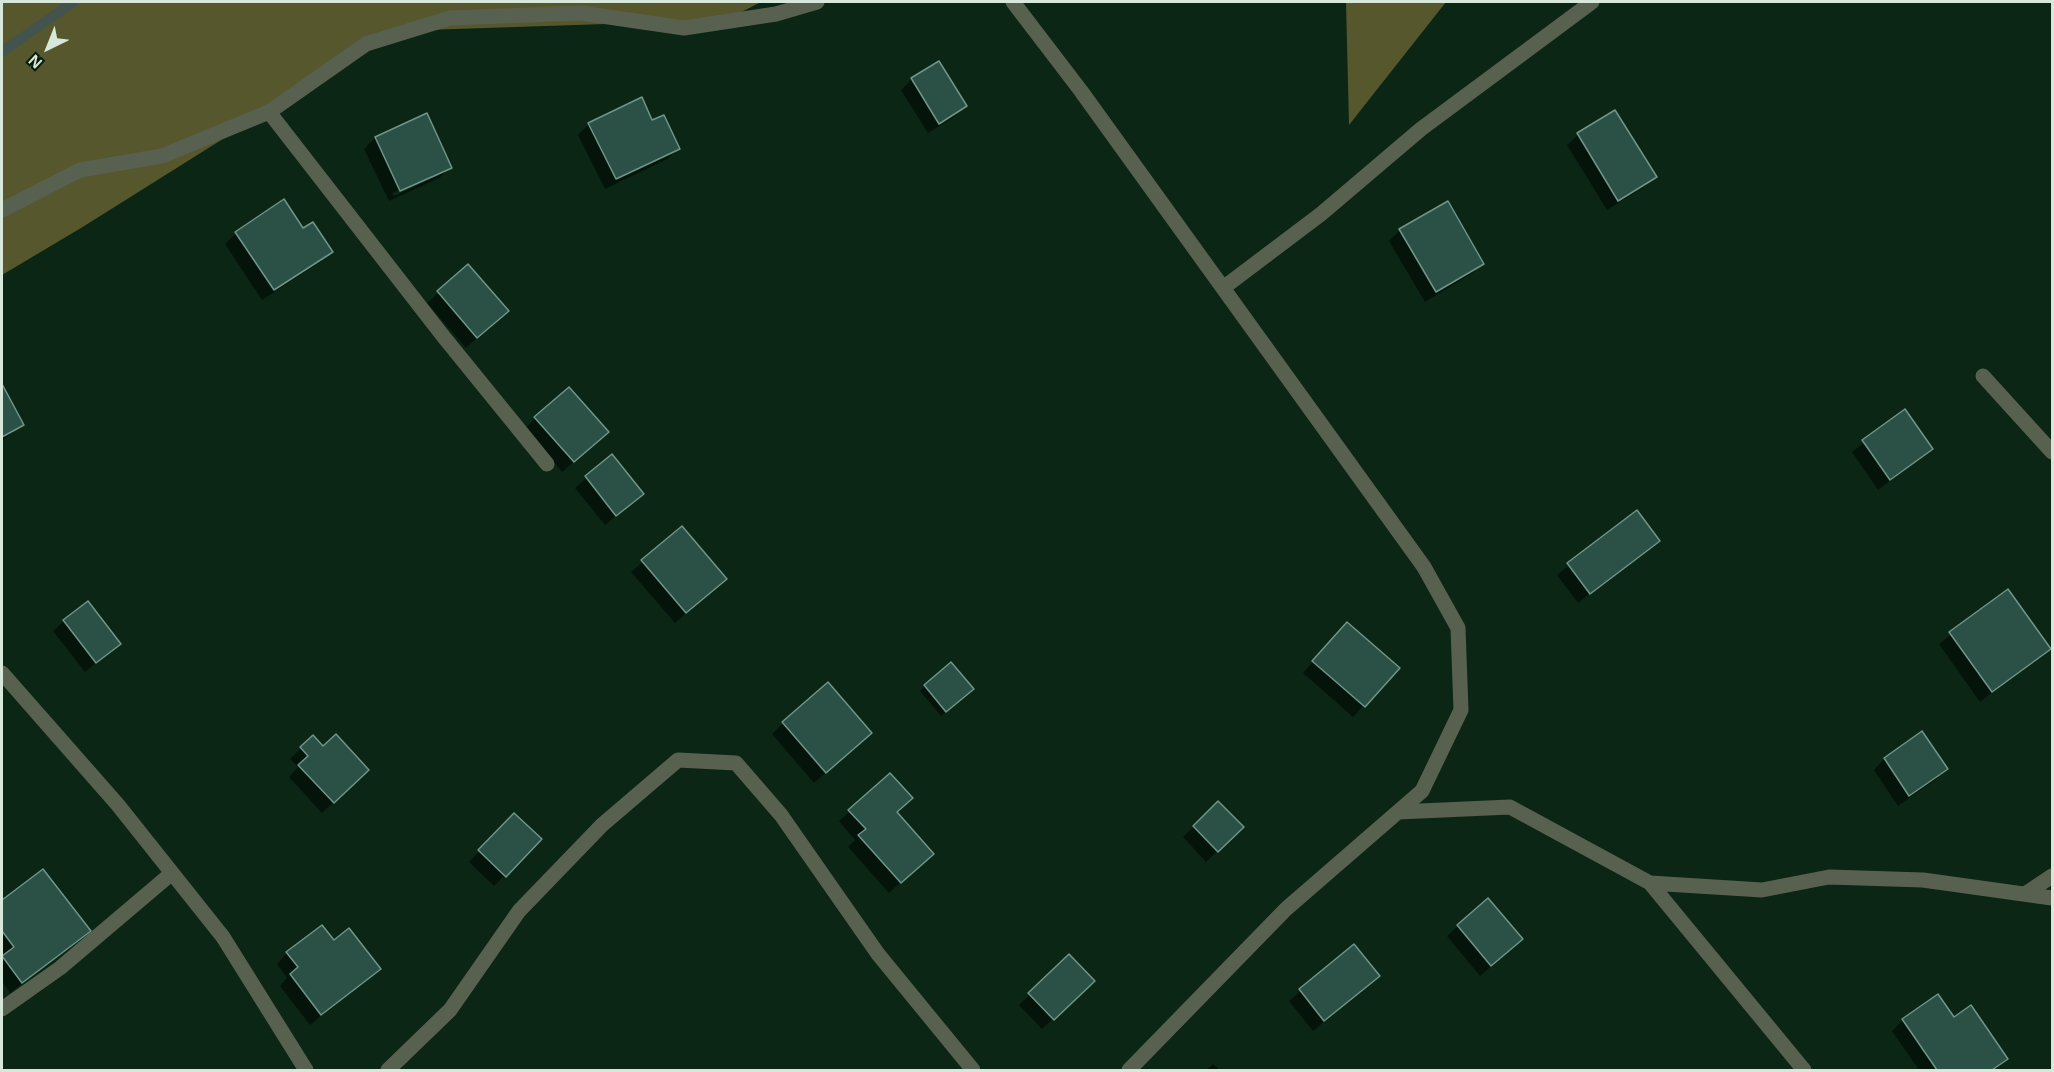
<!DOCTYPE html>
<html>
<head>
<meta charset="utf-8">
<style>
  body { margin:0 }
  #map { position:relative; width:2054px; height:1072px; overflow:hidden; background:#0b2614; font-family:Helvetica,sans-serif }
  canvas { display:block }
  .frame { position:absolute; inset:0; border:3px solid #d7e7da; pointer-events:none }
  .north { position:absolute; left:18px; top:18px; width:60px; height:60px; -webkit-text-stroke:4px #031c0b; paint-order:stroke; rotate:223deg; font-size:16px; font-weight:700; line-height:24px; text-align:center; color:#d7e7da }
  .north::after { content:''; display:block; margin:auto; width:21px; height:27px; background:#d7e7da; clip-path:polygon(50% 0,100% 100%,50% 72%,0 100%) }
</style>
</head>
<body>
<div id="map">
<canvas width="2054" height="1072"></canvas>
<div class="frame"></div>
<div class="north">N</div>
</div>
<script>
const c = document.querySelector('canvas').getContext('2d');
c.lineJoin = 'round';
function paint(path, color) {
  c.fillStyle = color;
  c.fill(path, 'evenodd');
}
function poly(rows) {
  const path = new Path2D();
  for (const r of rows) {
    path.moveTo(r[0], r[1]);
    for (let i = 2; i < r.length; i += 2) path.lineTo(r[i], r[i + 1]);
  }
  return path;
}
function stroke(path, color, width, dash) {
  c.strokeStyle = color;
  c.lineWidth = width;
  c.lineCap = dash ? 'butt' : 'round';
  c.setLineDash(dash || []);
  c.stroke(path);
}
const forest = poly([
  [2,2,761,2,726,20,395,31,81,228,2,275],
  [1346,2,1446,2,1349,125]
]);
const shadow = poly([
  [938,63,965,106,954,117,928,133,901,90,912,79],
  [1615,112,1655,176,1644,187,1607,210,1567,145,1578,135],
  [426,115,450,168,439,178,389,201,364,149,375,138],
  [439,172,439,175,394,196,392,193],
  [652,122,678,149,667,159,605,189,578,135,589,124],
  [303,230,331,251,320,262,262,300,225,244,236,233],
  [1400,230,1482,264,1471,274,1425,302,1389,241],
  [468,266,507,311,466,348,427,303],
  [2,387,22,425,2,441],
  [1905,411,1931,449,1878,490,1852,452],
  [535,418,596,443,562,472,525,429],
  [612,456,642,494,605,525,575,488],
  [1637,512,1658,540,1578,603,1557,575],
  [682,528,714,589,675,623,631,572],
  [2008,591,2049,649,1980,702,1939,644],
  [64,621,119,643,85,672,53,631],
  [1336,635,1398,668,1353,717,1303,673],
  [925,686,967,694,941,716,920,691],
  [783,723,859,744,814,783,772,734],
  [1922,734,1946,769,1935,780,1898,806,1874,770,1884,759],
  [313,737,357,781,322,813,289,777,298,767,290,759],
  [1218,803,1242,827,1206,862,1183,837],
  [850,811,896,813,921,864,889,893,848,847,855,840,839,821],
  [514,815,540,839,494,886,469,862],
  [43,871,89,931,10,993,2,981,2,902],
  [1458,926,1510,950,1480,976,1447,936],
  [334,942,379,969,310,1025,280,986,287,978,277,964,287,953],
  [1354,946,1378,976,1313,1031,1289,1001],
  [1069,956,1082,992,1042,1029,1019,1005],
  [1953,1019,2006,1059,1995,1070,1919,1070,1892,1031,1903,1020],
  [1213,1064,1220,1070,1206,1070]
]);
const stream = poly([
  [2,52,73,2]
]);
const building = poly([
  [939,61,967,106,939,124,911,78,939,61],
  [642,97,652,120,664,115,680,149,616,179,588,123,642,97],
  [1615,110,1657,177,1618,201,1577,133,1615,110],
  [427,113,452,168,400,191,375,137,427,113],
  [284,199,303,228,313,222,333,252,274,290,235,232,284,199],
  [1448,201,1484,264,1436,292,1399,229,1448,201],
  [468,264,509,311,477,338,437,291,468,264],
  [2,384,24,425,2,437,2,384],
  [569,387,609,432,574,462,534,417,569,387],
  [1905,409,1933,449,1890,480,1862,440,1905,409],
  [612,454,644,494,616,516,585,476,612,454],
  [1637,510,1660,541,1590,594,1567,563,1637,510],
  [682,526,727,579,686,613,641,560,682,526],
  [2008,589,2051,649,1992,692,1949,632,2008,589],
  [88,601,121,644,96,663,63,620,88,601],
  [1347,622,1400,668,1365,707,1312,661,1347,622],
  [951,662,974,689,946,712,924,685,951,662],
  [828,682,872,733,826,773,782,722,828,682],
  [1922,731,1948,769,1909,796,1884,758,1922,731],
  [336,734,369,770,334,803,298,765,308,756,300,747,313,735,323,746,336,734],
  [890,773,913,798,897,812,934,854,901,883,858,835,866,829,848,810,890,773],
  [1218,801,1244,827,1218,852,1193,826,1218,801],
  [514,813,542,839,506,877,478,850,514,813],
  [43,869,91,931,22,983,2,956,14,947,2,931,2,900,43,869],
  [1488,898,1523,939,1491,966,1457,925,1488,898],
  [322,925,334,940,349,928,381,969,321,1015,290,974,298,967,286,952,322,925],
  [1354,944,1380,976,1324,1021,1299,989,1354,944],
  [1069,954,1095,981,1054,1020,1028,993,1069,954],
  [1938,994,1954,1017,1971,1005,2008,1059,1992,1070,1937,1070,1902,1019,1938,994]
]);
const street = poly([
  [1013,2,1081,91,1424,567,1458,628,1461,710,1422,791,1286,909,1129,1070],
  [269,112,443,336,547,464],
  [2,210,80,170,162,156,269,112,366,44,450,18,581,13,684,28,776,14,817,2],
  [1223,288,1321,214,1421,129,1592,2],
  [1983,376,2052,452],
  [2,673,118,805,223,937,306,1070],
  [1398,812,1510,807,1650,883,1804,1070],
  [1650,883,1762,890,1829,877,1923,880,2052,898],
  [2025,894,2052,876],
  [2,1009,60,968,172,873],
  [388,1070,450,1010,519,911,602,825,678,760,736,763,781,815,878,954,973,1070]
]);
paint(forest, '#56572c');
paint(shadow, '#0007');
stroke(stream, '#43544f', 10);
paint(building, '#2b5045');
stroke(building, '#6f968a', 1.5);
stroke(street, '#586150', 15);
</script>
</body>
</html>
